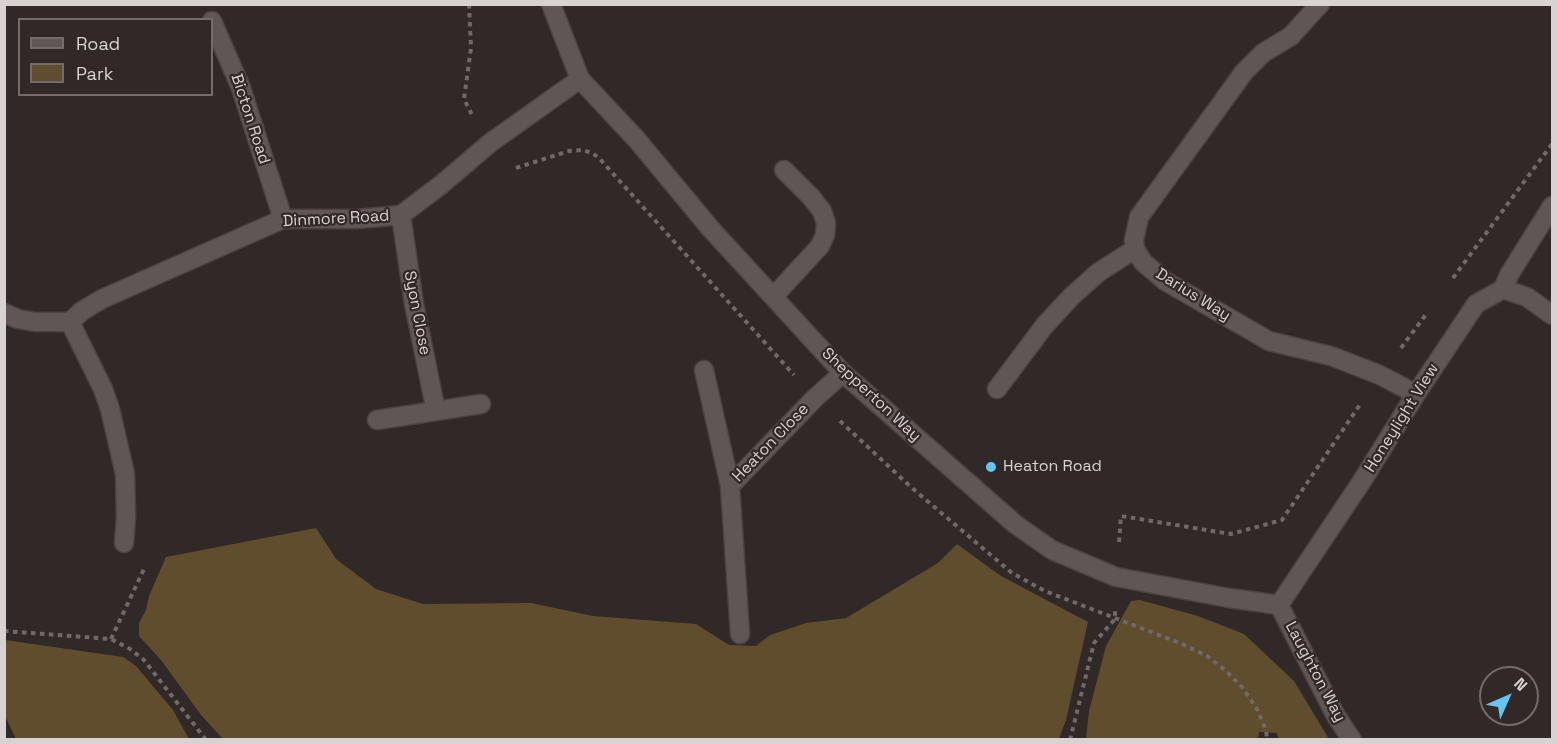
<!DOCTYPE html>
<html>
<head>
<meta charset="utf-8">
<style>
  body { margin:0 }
  #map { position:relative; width:1557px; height:744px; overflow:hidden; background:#312828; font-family:"Space Grotesk",sans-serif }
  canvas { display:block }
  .frame { position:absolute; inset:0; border:6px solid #d9d2d2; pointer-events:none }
  .legend { position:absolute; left:18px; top:18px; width:195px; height:78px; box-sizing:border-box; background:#312828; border:2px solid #746c6c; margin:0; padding:8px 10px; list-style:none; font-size:18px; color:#d9d2d2 }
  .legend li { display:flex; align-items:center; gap:12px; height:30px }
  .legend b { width:30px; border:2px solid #746c6c }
  .north { position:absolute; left:1479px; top:666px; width:60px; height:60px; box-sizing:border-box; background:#312828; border:2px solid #746c6c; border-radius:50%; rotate:45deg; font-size:16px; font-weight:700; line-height:24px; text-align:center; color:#d9d2d2 }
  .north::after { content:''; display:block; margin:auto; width:21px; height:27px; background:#67c4f0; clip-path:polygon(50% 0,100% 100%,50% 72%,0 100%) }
</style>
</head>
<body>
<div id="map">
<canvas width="1557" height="744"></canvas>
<div class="frame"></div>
<ul class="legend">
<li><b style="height:8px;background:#615656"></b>Road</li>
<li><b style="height:16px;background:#604d2e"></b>Park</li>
</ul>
<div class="north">N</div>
</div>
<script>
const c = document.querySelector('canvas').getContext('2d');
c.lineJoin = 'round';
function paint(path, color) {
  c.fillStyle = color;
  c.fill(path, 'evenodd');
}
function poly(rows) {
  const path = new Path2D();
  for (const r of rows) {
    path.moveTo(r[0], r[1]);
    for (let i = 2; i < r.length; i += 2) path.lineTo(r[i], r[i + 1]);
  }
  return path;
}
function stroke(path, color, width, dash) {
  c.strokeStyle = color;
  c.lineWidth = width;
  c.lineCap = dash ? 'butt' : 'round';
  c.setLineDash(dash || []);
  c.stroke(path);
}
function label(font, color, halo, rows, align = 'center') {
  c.font = font + ' "Space Grotesk",sans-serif';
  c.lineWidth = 4.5;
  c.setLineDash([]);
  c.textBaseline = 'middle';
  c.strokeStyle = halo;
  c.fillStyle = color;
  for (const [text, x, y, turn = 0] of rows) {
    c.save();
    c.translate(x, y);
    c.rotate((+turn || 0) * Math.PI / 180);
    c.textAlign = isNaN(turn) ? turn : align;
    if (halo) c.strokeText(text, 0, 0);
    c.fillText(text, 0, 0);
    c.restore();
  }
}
const green = poly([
  [316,528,336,559,376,589,423,604,531,603,593,616,696,624,729,645,756,646,770,635,806,623,846,618,938,563,957,544,1001,576,1088,622,1066,720,1059,739,223,739,201,715,161,660,139,636,139,623,146,610,149,596,166,557],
  [1140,600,1198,616,1244,634,1294,681,1329,739,1278,739,1277,733,1259,732,1258,740,1086,739,1089,711,1106,646,1131,601],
  [5,640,123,657,136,666,173,710,189,739,16,739,5,716]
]);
const path = poly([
  [469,4,471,48,464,99,472,115],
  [516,168,569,151,582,150,592,153,599,158,794,375],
  [1453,278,1552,144],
  [1401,348,1427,313],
  [840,421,912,488,1012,573,1045,591,1182,644,1207,656,1225,670,1242,687,1257,709,1266,730,1267,740],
  [1119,542,1121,516,1231,534,1282,520,1361,403],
  [4,631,111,639,130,649,144,660,206,740],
  [111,639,144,569],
  [1070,740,1094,643,1115,619,1115,609]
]);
const minor = poly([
  [551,4,580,79,637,140,710,228,843,373,1015,524,1052,550,1116,577,1229,598,1279,605],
  [1320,4,1291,36,1263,53,1244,72,1139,217,1134,240,1135,249,1143,262,1165,281,1269,341,1331,356,1380,375,1416,394],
  [212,21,241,88,283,219],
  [401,215,414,304,436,411],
  [1503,289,1509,275,1552,206],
  [774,296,820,246,825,235,826,223,822,211,811,197,784,170],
  [4,313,18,319,35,322,70,322],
  [704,370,730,486],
  [997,389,1045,325,1072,296,1099,272,1135,249],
  [377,420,481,404],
  [124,543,126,517,125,474,110,409,103,389,70,322,82,311,102,299,283,219,358,219,401,215,442,184,490,143,580,79],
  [1279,605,1362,481,1416,394,1476,304,1503,289,1527,297,1552,315],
  [1279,605,1336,716,1352,740],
  [740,634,730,486,815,398,843,373]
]);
const markers = [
  [991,467,6,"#67c4f0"]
];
const streetNames = [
  ["Bicton Road",250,119,72],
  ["Dinmore Road",336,219,-3],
  ["Darius Way",1193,295,32],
  ["Syon Close",417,313,79],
  ["Shepperton Way",871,395,43],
  ["Honeylight View",1402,418,-58],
  ["Heaton Close",771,443,-46],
  ["Laughton Way",1315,672,62]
];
const poiNames = [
  ["Heaton Road",1003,467]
];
paint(green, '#604d2e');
stroke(minor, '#4b4343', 21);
stroke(path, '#716868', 4, [4.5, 4.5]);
stroke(minor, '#615656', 18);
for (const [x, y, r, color] of markers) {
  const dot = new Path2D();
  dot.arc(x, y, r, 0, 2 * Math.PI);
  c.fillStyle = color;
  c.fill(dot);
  stroke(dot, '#312828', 2);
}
label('16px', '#d9d2d2', '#312828', streetNames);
label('16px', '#d9d2d2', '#312828', poiNames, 'left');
</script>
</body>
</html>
